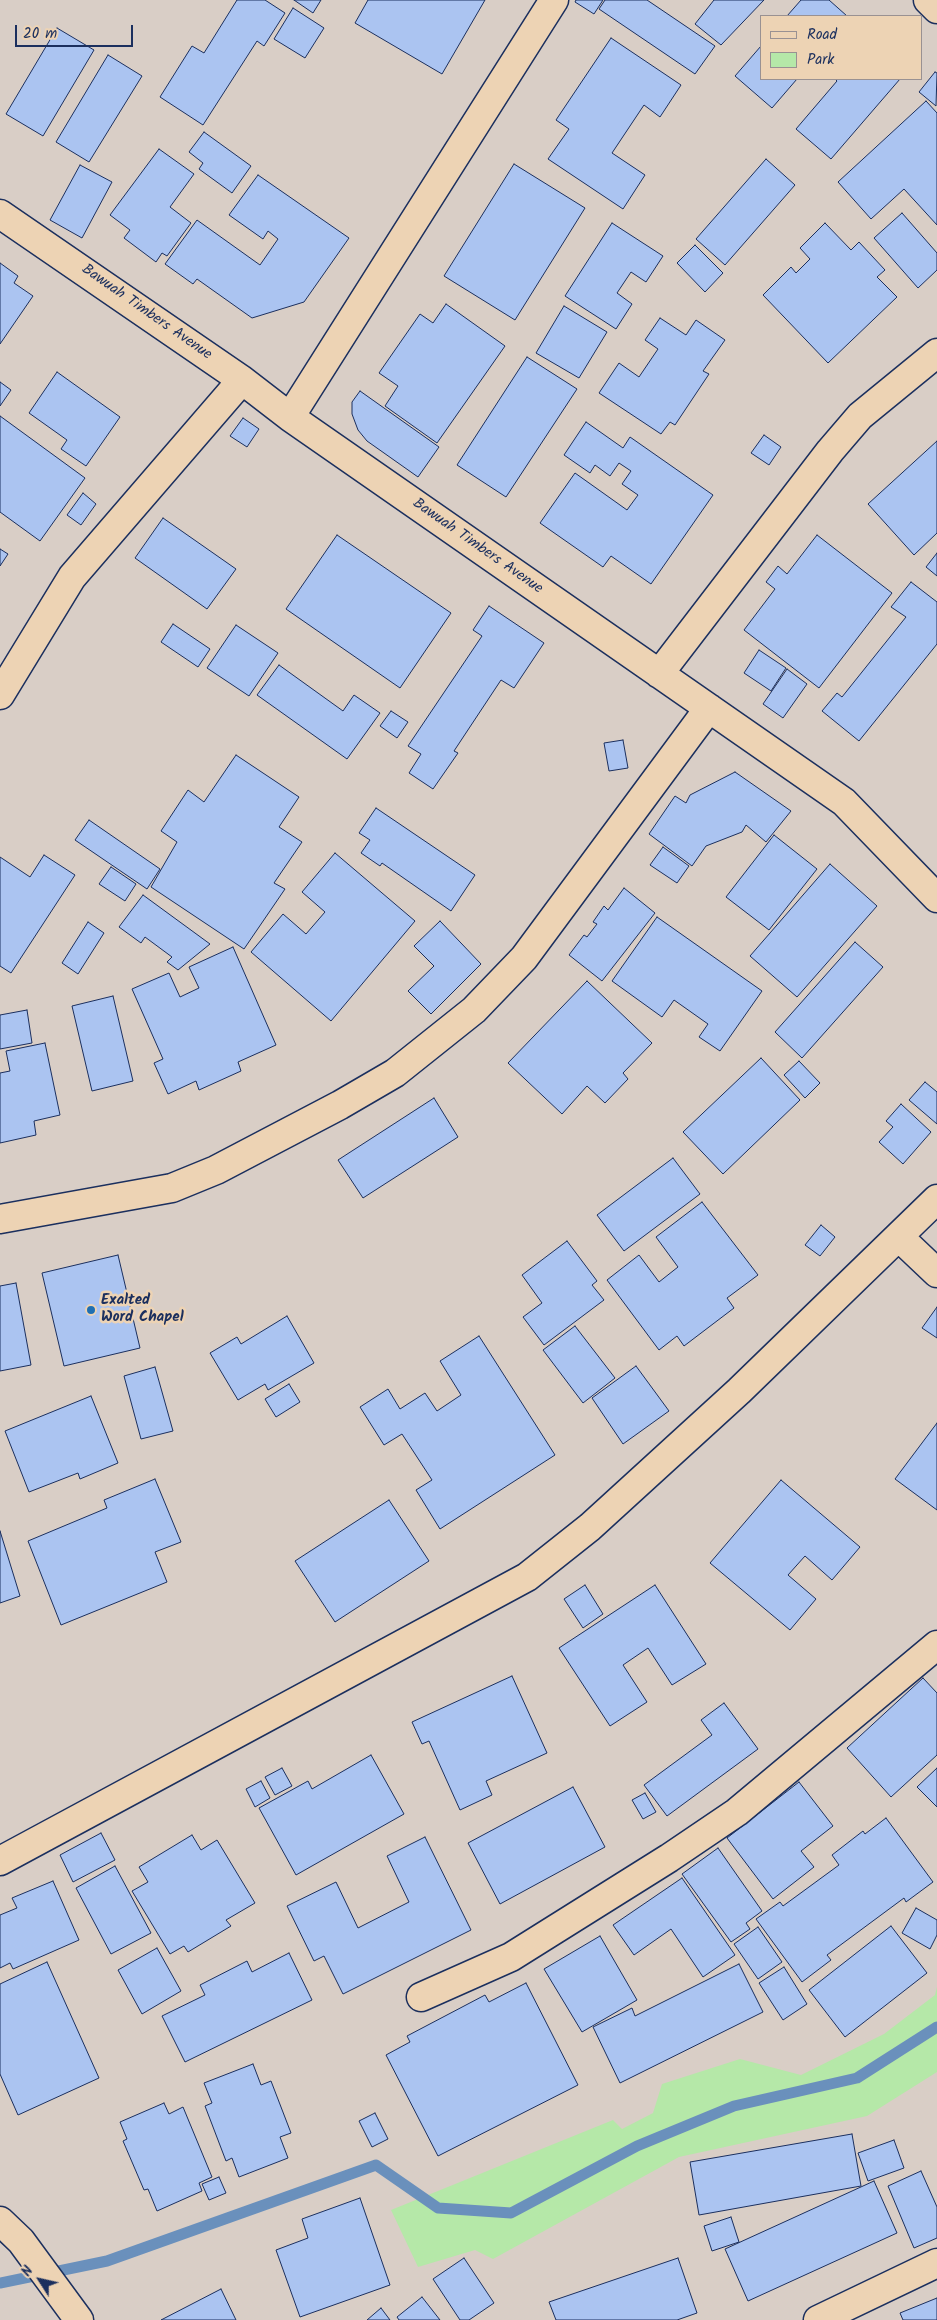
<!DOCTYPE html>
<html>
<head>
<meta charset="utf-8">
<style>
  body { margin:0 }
  #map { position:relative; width:937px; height:2320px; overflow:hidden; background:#d9cec6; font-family:Kalam,sans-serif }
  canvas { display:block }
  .legend { position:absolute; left:760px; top:15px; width:162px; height:65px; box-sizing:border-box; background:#edd3b4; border:1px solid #999192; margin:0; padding:6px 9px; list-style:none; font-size:15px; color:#1b2f5e }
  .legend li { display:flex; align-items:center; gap:10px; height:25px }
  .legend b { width:25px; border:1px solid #999192 }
  .north { position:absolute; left:15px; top:2255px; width:50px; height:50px; -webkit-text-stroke:4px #edd3b4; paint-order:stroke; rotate:305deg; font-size:14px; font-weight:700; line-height:20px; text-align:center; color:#1b2f5e }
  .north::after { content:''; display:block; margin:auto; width:18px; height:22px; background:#1b2f5e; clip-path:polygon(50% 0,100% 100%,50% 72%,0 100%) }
  .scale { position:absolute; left:15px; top:25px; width:118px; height:22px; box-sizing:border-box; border:2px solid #1b2f5e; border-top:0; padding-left:6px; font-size:15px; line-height:18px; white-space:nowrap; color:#1b2f5e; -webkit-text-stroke:4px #edd3b4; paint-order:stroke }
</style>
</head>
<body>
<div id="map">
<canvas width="937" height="2320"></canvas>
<ul class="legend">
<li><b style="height:6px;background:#edd3b4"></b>Road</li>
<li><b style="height:14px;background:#b5e8a8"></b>Park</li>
</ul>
<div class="north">N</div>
<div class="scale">20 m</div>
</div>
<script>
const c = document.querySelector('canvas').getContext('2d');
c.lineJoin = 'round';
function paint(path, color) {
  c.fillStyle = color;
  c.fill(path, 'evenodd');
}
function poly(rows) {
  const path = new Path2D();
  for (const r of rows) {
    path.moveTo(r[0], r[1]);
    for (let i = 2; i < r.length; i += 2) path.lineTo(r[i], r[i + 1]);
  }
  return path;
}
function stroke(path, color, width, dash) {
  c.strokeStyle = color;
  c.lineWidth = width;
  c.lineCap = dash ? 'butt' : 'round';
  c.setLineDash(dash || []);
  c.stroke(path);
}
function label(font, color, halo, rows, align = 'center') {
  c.font = font + ' Kalam,sans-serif';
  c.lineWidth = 5;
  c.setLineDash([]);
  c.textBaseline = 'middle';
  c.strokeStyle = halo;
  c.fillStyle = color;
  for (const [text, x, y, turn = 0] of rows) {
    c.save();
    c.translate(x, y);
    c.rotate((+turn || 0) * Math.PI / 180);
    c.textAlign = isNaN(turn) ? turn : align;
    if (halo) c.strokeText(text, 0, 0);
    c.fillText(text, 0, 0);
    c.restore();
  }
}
const green = poly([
  [937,1987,937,2072,867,2116,679,2157,493,2259,475,2250,418,2267,391,2210,613,2120,622,2129,653,2113,662,2084,740,2059,801,2075,884,2034,935,1995]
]);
const stream = poly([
  [0,2283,107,2261,376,2165,438,2208,511,2213,637,2146,734,2106,857,2078,937,2027]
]);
const building = poly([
  [237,0,265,0,285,13,264,46,257,41,203,125,160,97,192,46,204,53,237,0],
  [294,0,321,0,313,13,294,0],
  [368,0,485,0,442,74,355,23,368,0],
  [576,0,603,0,594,14,575,2,576,0],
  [605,0,647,0,715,46,695,74,599,9,605,0],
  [714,0,764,0,721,45,695,24,714,0],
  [801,0,829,0,847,16,787,16,801,0],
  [293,8,324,28,305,58,274,39,293,8],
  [57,28,94,50,43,136,6,114,57,28],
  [611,38,681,85,660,117,644,105,612,153,645,175,623,209,548,159,569,129,556,120,611,38],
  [761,46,761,79,797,79,772,108,735,76,761,46],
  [108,55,142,76,89,162,56,142,108,55],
  [935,72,937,73,936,106,919,92,935,72],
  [835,79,900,79,831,159,796,129,837,81,835,79],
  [926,101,937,113,937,225,904,189,871,219,838,182,926,101],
  [204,132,251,166,232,193,199,169,203,163,189,152,204,132],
  [159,149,194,174,170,207,191,223,167,256,162,253,156,262,124,238,130,230,110,215,159,149],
  [766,159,795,185,725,265,696,239,766,159],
  [514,164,585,208,515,320,444,276,514,164],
  [80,165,112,182,82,238,50,220,80,165],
  [258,175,349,238,304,302,252,318,197,279,193,284,165,264,197,220,260,265,278,239,268,231,263,239,229,215,258,175],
  [902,213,937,253,937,270,918,288,874,238,902,213],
  [612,223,663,256,646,282,631,272,617,293,632,304,616,329,565,296,612,223],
  [825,223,851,250,859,242,885,270,877,277,897,297,828,363,763,295,791,267,796,273,810,259,800,248,825,223],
  [695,245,723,273,705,292,677,263,695,245],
  [0,263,18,276,14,283,33,296,0,344,0,263],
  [446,304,505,346,437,443,385,406,398,386,379,373,420,314,433,323,446,304],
  [564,306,607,332,579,378,536,353,564,306],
  [660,318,686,335,696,320,725,340,703,371,709,374,675,425,670,422,661,434,599,393,619,363,639,377,658,349,645,340,660,318],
  [527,357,577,389,506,497,457,465,527,357],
  [57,372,120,417,86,466,61,449,67,440,29,413,57,372],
  [0,382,11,390,0,406,0,382],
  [360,391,439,447,418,477,367,441,358,430,352,414,352,402,360,391],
  [0,416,85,478,40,541,0,512,0,416],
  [243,418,259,429,247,447,230,436,243,418],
  [586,422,623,448,630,437,713,495,651,584,611,556,603,567,540,523,575,473,627,510,638,495,622,484,631,471,619,463,610,476,595,465,590,473,564,455,586,422],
  [764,435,781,447,769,465,751,453,764,435],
  [937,441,937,533,914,555,868,504,937,441],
  [83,493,96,504,81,525,67,515,83,493],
  [163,518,236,569,207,609,135,558,163,518],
  [337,535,451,613,400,688,286,609,337,535],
  [817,535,892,593,819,688,744,630,775,589,766,582,778,566,787,574,817,535],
  [0,549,8,554,0,566,0,549],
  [937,553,937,576,926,567,937,553],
  [911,582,937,602,937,644,859,741,822,711,837,693,842,697,906,617,891,607,911,582],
  [489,606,544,643,514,688,501,680,454,751,458,753,433,789,409,773,421,754,408,746,482,636,473,630,489,606],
  [173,624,210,649,198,667,161,642,173,624],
  [236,625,278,653,249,696,207,668,236,625],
  [759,650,786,668,771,691,744,673,759,650],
  [279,665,343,711,354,695,380,713,347,759,257,695,279,665],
  [787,669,807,684,783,718,763,704,787,669],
  [391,711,408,722,397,738,380,726,391,711],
  [623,740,628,768,609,771,604,743,623,740],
  [236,755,299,797,279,827,302,842,274,883,285,889,244,949,151,887,177,842,161,831,188,790,204,802,236,755],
  [735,772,791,811,766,842,746,825,742,832,706,846,692,866,649,834,675,796,686,803,690,795,735,772],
  [376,808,475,875,451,911,382,863,380,866,361,853,370,840,359,833,376,808],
  [89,820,160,869,147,889,75,840,89,820],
  [774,835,817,869,769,930,726,897,774,835],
  [663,847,689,866,677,883,650,865,663,847],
  [335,853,415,921,331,1021,251,952,283,914,306,934,325,912,302,892,335,853],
  [44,855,75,875,11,973,0,966,0,857,30,877,44,855],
  [830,864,877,906,797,997,750,956,830,864],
  [111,867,136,884,125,901,99,884,111,867],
  [624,888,655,913,602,981,569,955,584,935,587,937,597,924,593,922,604,906,608,910,624,888],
  [143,895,210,944,178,970,167,962,172,957,145,937,141,943,119,927,143,895],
  [657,917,762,991,720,1051,699,1037,708,1024,674,1000,662,1017,612,981,657,917],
  [440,921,481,964,431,1014,408,991,434,966,414,946,440,921],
  [88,922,104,933,78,974,62,963,88,922],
  [855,942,883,967,802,1058,775,1032,855,942],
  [233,947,276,1045,238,1062,241,1071,199,1090,196,1081,168,1094,154,1063,163,1059,132,989,169,973,180,997,199,988,189,967,233,947],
  [587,981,652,1043,623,1073,628,1079,605,1103,587,1086,562,1114,508,1063,587,981],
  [113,996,133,1081,92,1091,72,1006,113,996],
  [27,1010,32,1043,0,1049,0,1015,27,1010],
  [45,1043,60,1115,34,1121,36,1135,0,1143,0,1073,10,1071,6,1051,45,1043],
  [761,1058,800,1100,723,1174,683,1132,761,1058],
  [799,1061,820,1083,805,1098,784,1075,799,1061],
  [925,1082,937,1092,937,1124,909,1100,925,1082],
  [434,1098,458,1137,363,1198,338,1160,434,1098],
  [901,1104,931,1132,903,1164,879,1142,893,1127,886,1121,901,1104],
  [673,1158,700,1194,624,1251,597,1215,673,1158],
  [702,1202,758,1275,727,1298,734,1308,684,1346,677,1336,659,1350,607,1280,639,1255,659,1282,678,1267,656,1237,702,1202],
  [821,1225,835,1237,820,1256,805,1245,821,1225],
  [567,1241,597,1281,592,1285,604,1300,544,1345,523,1317,542,1303,522,1275,567,1241],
  [118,1255,140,1348,64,1366,42,1273,118,1255],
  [16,1283,31,1365,0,1371,0,1286,16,1283],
  [937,1307,937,1338,922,1328,937,1307],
  [287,1316,314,1363,268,1390,265,1384,238,1400,210,1353,237,1337,241,1344,287,1316],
  [575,1326,615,1378,583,1403,543,1350,575,1326],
  [479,1336,555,1455,440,1529,416,1490,432,1480,402,1434,384,1445,360,1407,388,1389,400,1409,425,1393,437,1411,461,1395,440,1361,479,1336],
  [636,1366,669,1411,623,1444,592,1398,636,1366],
  [155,1367,173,1431,141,1439,124,1376,155,1367],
  [289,1384,300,1402,276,1417,265,1399,289,1384],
  [91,1396,118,1463,80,1479,78,1473,29,1492,5,1431,91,1396],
  [937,1423,937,1510,895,1479,937,1423],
  [155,1479,181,1542,155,1552,167,1582,61,1625,28,1541,107,1508,104,1500,155,1479],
  [781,1480,860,1547,832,1580,805,1556,788,1575,816,1599,790,1630,710,1563,781,1480],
  [389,1500,429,1561,335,1622,295,1561,389,1500],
  [0,1531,20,1596,0,1603,0,1531],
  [585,1585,603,1614,583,1628,564,1599,585,1585],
  [655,1585,706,1664,672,1685,648,1648,623,1665,647,1702,610,1726,559,1648,655,1585],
  [512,1676,547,1753,486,1781,492,1795,460,1810,429,1741,422,1744,412,1722,512,1676],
  [923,1678,937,1693,937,1755,891,1797,847,1748,923,1678],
  [724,1703,758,1749,667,1816,644,1785,712,1735,701,1720,724,1703],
  [371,1755,404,1814,296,1875,259,1808,308,1781,312,1789,371,1755],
  [282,1768,292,1786,275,1795,265,1777,282,1768],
  [937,1768,937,1807,917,1787,937,1768],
  [261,1781,270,1798,255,1807,246,1789,261,1781],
  [799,1782,833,1826,801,1851,814,1867,773,1899,727,1838,799,1782],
  [573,1787,605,1847,500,1904,468,1843,573,1787],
  [645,1793,656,1812,643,1819,632,1800,645,1793],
  [886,1818,933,1882,906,1902,904,1898,827,1955,831,1960,802,1982,756,1919,780,1902,783,1906,839,1865,832,1855,863,1831,865,1834,886,1818],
  [101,1833,115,1860,73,1882,60,1855,101,1833],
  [192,1835,201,1850,217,1840,255,1903,226,1920,231,1926,188,1952,184,1946,170,1954,132,1891,148,1882,139,1867,192,1835],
  [425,1837,471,1930,343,1994,324,1956,314,1961,287,1906,336,1882,358,1928,409,1902,387,1856,425,1837],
  [718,1848,762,1911,746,1923,750,1929,731,1942,682,1874,718,1848],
  [115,1866,151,1933,111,1954,76,1888,115,1866],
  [682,1878,735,1955,703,1977,671,1929,634,1955,613,1925,682,1878],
  [53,1881,79,1940,13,1969,10,1963,0,1968,0,1915,17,1908,12,1898,53,1881],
  [916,1908,937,1920,937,1935,930,1949,902,1933,916,1908],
  [891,1926,927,1973,845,2037,809,1990,891,1926],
  [758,1927,782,1962,758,1979,734,1944,758,1927],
  [600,1936,637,2000,582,2032,544,1969,600,1936],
  [157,1948,181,1991,142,2014,118,1970,157,1948],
  [289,1953,312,2000,185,2062,162,2016,205,1995,200,1985,247,1961,252,1972,289,1953],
  [47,1962,99,2078,18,2115,0,2074,0,1984,47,1962],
  [739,1964,763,2012,620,2083,593,2027,632,2008,635,2016,739,1964],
  [784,1967,807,2004,783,2020,759,1983,784,1967],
  [526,1983,578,2085,438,2156,386,2055,410,2042,407,2036,485,1995,489,2002,526,1983],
  [253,2064,261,2085,271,2081,291,2133,280,2137,288,2158,239,2177,232,2158,226,2161,205,2106,212,2103,204,2083,253,2064],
  [164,2103,169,2114,183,2107,212,2177,199,2183,202,2191,157,2211,148,2189,144,2190,123,2141,127,2139,120,2122,164,2103],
  [375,2113,388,2139,372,2147,359,2121,375,2113],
  [852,2134,861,2186,699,2215,690,2162,852,2134],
  [894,2140,904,2168,868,2181,858,2153,894,2140],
  [921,2171,937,2207,937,2238,914,2248,888,2186,921,2171],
  [219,2177,226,2193,209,2200,202,2184,219,2177],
  [874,2181,897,2233,748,2301,725,2249,874,2181],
  [360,2198,390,2285,300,2317,276,2250,308,2238,302,2219,360,2198],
  [731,2217,739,2242,712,2251,704,2226,731,2217],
  [464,2258,494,2303,469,2320,460,2320,433,2279,464,2258],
  [678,2258,697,2313,677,2320,556,2320,549,2302,678,2258],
  [221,2289,236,2320,161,2320,221,2289],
  [422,2297,440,2320,399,2320,397,2317,422,2297],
  [937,2298,937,2320,903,2320,900,2313,937,2298],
  [381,2308,390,2320,367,2320,381,2308]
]);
const minor = poly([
  [928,0,937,9],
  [0,214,242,380,290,417,844,802,937,898],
  [290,417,554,0],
  [659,674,830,451,860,416,937,353],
  [0,695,72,577,242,380],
  [0,1219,172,1188,216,1170,340,1105,395,1073,474,1010,524,958,709,708],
  [899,1237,937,1273],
  [0,1861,527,1577,590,1527,739,1391,937,1199],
  [421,1997,511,1957,669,1858,737,1812,937,1645],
  [0,2221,21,2241,79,2320],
  [818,2320,937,2263]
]);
const markers = [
  [91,1310,5,"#1f6fb2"]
];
const streetNames = [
  ["Bawuah Timbers Avenue",146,313,35],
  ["Bawuah Timbers Avenue",477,547,35]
];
const poiNames = [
  ["Exalted",101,1301],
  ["Word Chapel",101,1318]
];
paint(green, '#b5e8a8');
stroke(stream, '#6a90bc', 11);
paint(building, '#abc4f1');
stroke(building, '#1b2f5e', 1);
stroke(minor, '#1b2f5e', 31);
stroke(minor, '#edd3b4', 28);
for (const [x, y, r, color] of markers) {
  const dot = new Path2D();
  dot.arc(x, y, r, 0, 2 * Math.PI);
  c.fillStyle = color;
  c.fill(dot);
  stroke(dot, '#edd3b4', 2);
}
label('15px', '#1b2f5e', '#edd3b4', streetNames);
label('bold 15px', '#1b2f5e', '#edd3b4', poiNames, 'left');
</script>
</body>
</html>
